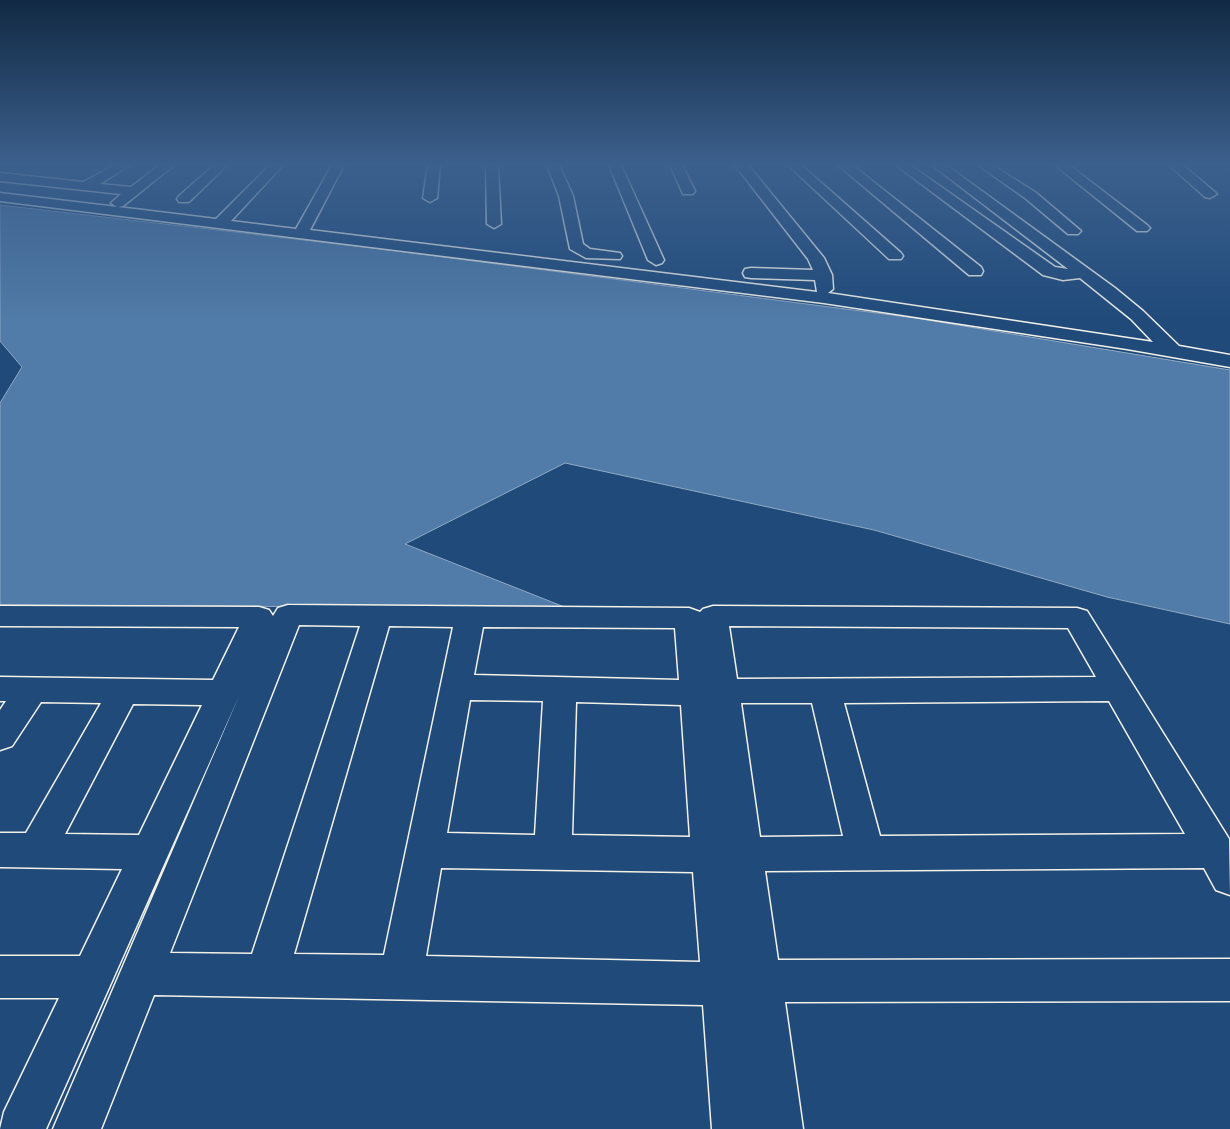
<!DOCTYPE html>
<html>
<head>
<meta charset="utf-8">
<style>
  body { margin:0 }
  canvas { display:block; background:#1f4a7a }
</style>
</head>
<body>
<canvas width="1230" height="1129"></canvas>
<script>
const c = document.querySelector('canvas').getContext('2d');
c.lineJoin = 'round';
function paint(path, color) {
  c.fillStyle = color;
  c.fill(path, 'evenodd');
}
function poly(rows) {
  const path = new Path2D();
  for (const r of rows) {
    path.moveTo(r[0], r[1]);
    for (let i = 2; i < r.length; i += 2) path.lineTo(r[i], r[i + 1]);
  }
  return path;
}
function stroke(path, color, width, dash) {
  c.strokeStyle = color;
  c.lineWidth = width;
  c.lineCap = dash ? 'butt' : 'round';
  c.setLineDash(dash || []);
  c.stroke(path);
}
const water = poly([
  [0,205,381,249,915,318,1230,370,1230,624,1107,597,874,530,565,463,405,544,567,608,0,605,0,403,22,367,0,341,0,205]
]);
const minor = poly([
  [115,165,130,165,100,184,131,187,160,165,174,165,123,206,118,207,216,219,270,165,283,165,231,221,296,229,332,165,344,165,310,230,817,292,815,280,751,278,745,277,743,273,745,269,751,268,813,270,808,259,735,165,748,165,824,258,832,275,833,289,828,293,1153,342,1131,319,1080,278,1063,280,1043,275,896,165,910,165,1055,267,1068,269,932,165,946,165,1115,288,1143,311,1179,346,1230,355,1230,367,1127,349,824,303,0,201,0,193,117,207,111,203,121,194,0,181,0,173,83,182,115,165],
  [214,165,227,165,189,202,179,202,177,199,179,196,214,165],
  [428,165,440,165,437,198,430,202,423,198,428,165],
  [486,165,498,165,501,224,494,228,487,224,486,165],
  [547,165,559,165,573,196,583,244,590,249,620,253,622,256,620,259,586,258,570,249,559,196,547,165],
  [609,165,621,165,664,260,662,263,656,265,648,260,609,165],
  [670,165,682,165,695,191,693,194,683,194,670,165],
  [788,165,801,165,901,253,903,256,901,259,889,259,788,165],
  [838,165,852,165,981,267,983,271,981,275,969,275,838,165],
  [978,165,992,165,1035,192,1081,231,1078,234,1068,234,1025,198,978,165],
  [1055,165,1069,165,1147,225,1150,228,1147,231,1137,231,1055,165],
  [1169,165,1183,165,1217,194,1210,198,1205,197,1169,165],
  [288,605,689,608,700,612,703,609,713,606,1077,608,1087,611,1229,839,1230,895,1216,890,1204,868,765,871,778,960,1230,959,1230,1001,785,1002,803,1129,712,1129,703,1005,154,995,101,1129,53,1129,239,696,46,1129,0,1129,4,1112,59,998,0,998,0,956,80,956,122,869,0,867,0,833,26,833,101,703,41,702,12,746,0,750,0,710,6,701,0,701,0,677,213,680,239,627,0,626,0,606,259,607,269,610,273,616,278,608,288,605],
  [299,625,360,626,252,954,170,953,299,625],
  [389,626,453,627,384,955,294,954,389,626],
  [729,626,1068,628,1096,677,737,679,729,626],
  [483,627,675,628,679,680,474,675,483,627],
  [470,700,543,701,535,835,447,833,470,700],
  [1109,701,1185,834,880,836,844,703,1109,701],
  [576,702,681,705,690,837,572,835,576,702],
  [741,703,812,703,843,836,760,837,741,703],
  [133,704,202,705,139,835,65,834,133,704],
  [441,868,693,872,700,962,426,956,441,868]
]);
paint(water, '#517ba8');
stroke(water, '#92aac2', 1);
stroke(minor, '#f4f1e8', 3);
paint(minor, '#1f4a7a');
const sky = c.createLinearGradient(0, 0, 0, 323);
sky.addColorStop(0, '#112943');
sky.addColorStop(0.51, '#3c608d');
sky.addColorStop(1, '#3c608d00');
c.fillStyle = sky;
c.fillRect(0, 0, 1230, 323);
</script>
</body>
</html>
